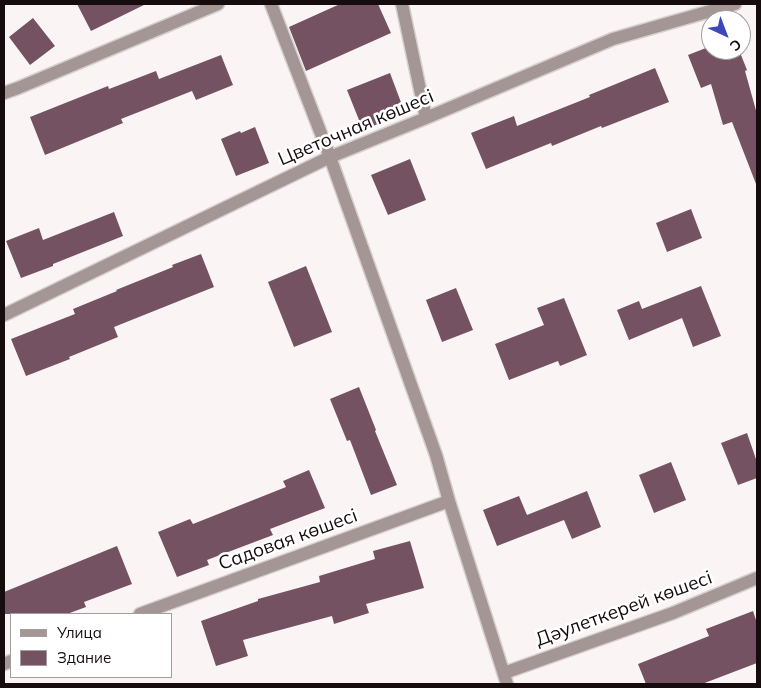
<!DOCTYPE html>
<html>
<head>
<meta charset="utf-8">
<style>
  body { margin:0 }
  #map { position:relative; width:761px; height:688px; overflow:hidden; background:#fbf4f5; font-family:Mulish,sans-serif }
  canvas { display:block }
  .frame { position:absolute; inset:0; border:5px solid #160b0d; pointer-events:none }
  .legend { position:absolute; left:10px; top:613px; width:162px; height:65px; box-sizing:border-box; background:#fff; border:1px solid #a29d9e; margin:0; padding:6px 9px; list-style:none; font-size:15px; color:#160b0d }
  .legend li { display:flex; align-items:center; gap:10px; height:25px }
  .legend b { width:25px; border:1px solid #a29d9e }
  .north { position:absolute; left:701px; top:10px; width:50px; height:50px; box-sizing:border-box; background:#fff; border:1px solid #a29d9e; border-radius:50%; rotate:137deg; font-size:14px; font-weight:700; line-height:20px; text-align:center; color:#160b0d }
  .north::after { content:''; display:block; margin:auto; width:18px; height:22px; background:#3f46ba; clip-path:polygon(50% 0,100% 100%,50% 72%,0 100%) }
</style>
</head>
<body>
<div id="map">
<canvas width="761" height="688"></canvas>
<div class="frame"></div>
<ul class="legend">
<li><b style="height:6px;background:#a49694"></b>Улица</li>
<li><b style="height:14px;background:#745262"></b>Здание</li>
</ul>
<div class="north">С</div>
</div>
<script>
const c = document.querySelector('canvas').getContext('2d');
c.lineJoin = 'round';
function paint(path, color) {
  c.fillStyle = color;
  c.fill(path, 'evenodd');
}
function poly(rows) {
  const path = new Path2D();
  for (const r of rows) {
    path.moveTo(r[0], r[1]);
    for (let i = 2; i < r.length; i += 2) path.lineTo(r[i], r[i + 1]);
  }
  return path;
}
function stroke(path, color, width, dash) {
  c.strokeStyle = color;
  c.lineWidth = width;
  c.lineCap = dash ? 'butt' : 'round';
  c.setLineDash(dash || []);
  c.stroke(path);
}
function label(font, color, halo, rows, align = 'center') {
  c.font = font + ' Mulish,sans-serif';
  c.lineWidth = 5;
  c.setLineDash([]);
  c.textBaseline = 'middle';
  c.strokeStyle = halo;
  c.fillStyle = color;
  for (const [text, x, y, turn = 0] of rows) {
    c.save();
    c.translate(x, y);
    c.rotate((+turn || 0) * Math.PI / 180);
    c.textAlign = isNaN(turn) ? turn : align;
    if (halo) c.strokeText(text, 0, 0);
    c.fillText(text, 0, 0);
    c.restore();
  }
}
const building = poly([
  [77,4,146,4,91,31],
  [340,4,378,4,391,33,306,71,289,27],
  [33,18,55,46,30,65,9,37],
  [711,46,711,50,739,50,747,70,745,71,757,114,757,183,756,184,732,122,723,125,711,84,701,88,688,55],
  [221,55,233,85,196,100,192,91,121,119,123,123,45,155,30,117,108,86,109,89,156,71,159,79],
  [655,68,669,102,602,128,601,126,552,146,551,143,486,169,471,133,514,116,517,126,590,97,589,95],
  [390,73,405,113,363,130,347,90],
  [255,127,269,163,236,176,221,139,240,131,241,133],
  [410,159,426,200,388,215,371,175],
  [691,209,702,238,667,252,656,223],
  [114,212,123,236,53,264,53,266,21,278,6,241,39,228,43,240],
  [201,254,214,287,114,327,118,337,69,357,70,359,26,376,11,339,75,314,73,309,117,291,116,290,173,267,172,265],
  [306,266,332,332,294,347,268,282],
  [701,286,721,336,693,347,682,318,629,340,617,310,639,301,642,309],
  [456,288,473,330,442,342,426,300],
  [564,298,587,355,560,366,558,361,509,380,495,344,544,325,537,308],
  [359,387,376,430,375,431,397,485,371,495,350,440,347,441,330,399],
  [747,433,757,462,757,478,738,485,721,443],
  [671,462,686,500,654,513,639,475],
  [309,470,325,508,270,529,273,535,207,560,209,565,177,577,158,532,190,519,193,524,286,487,283,481],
  [587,491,601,527,572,539,564,520,497,546,483,510,519,496,527,515],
  [410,541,424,588,366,604,369,613,334,624,332,616,243,640,248,656,216,666,201,621,258,601,258,599,320,582,319,576,375,559,373,551],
  [117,546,132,584,84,602,86,607,67,614,4,614,4,592],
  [753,611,757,623,757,663,702,684,646,684,638,664,709,636,706,629]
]);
const minor = poly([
  [271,4,330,157,436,455,449,501,507,684],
  [402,4,426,118],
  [4,93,18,88,218,4],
  [4,315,330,157,426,118,613,39,735,4],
  [140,614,449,501],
  [4,664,11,661],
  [504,673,673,613,757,578]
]);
const streetNames = [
  ["Цветочная көшесі",356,128,-23],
  ["Садовая көшесі",288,540,-20],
  ["Дәулеткерей көшесі",624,609,-20]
];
paint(building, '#745262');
stroke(minor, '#d6cfd0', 15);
stroke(minor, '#a49694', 12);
label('19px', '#160b0d', '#fff', streetNames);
</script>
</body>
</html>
